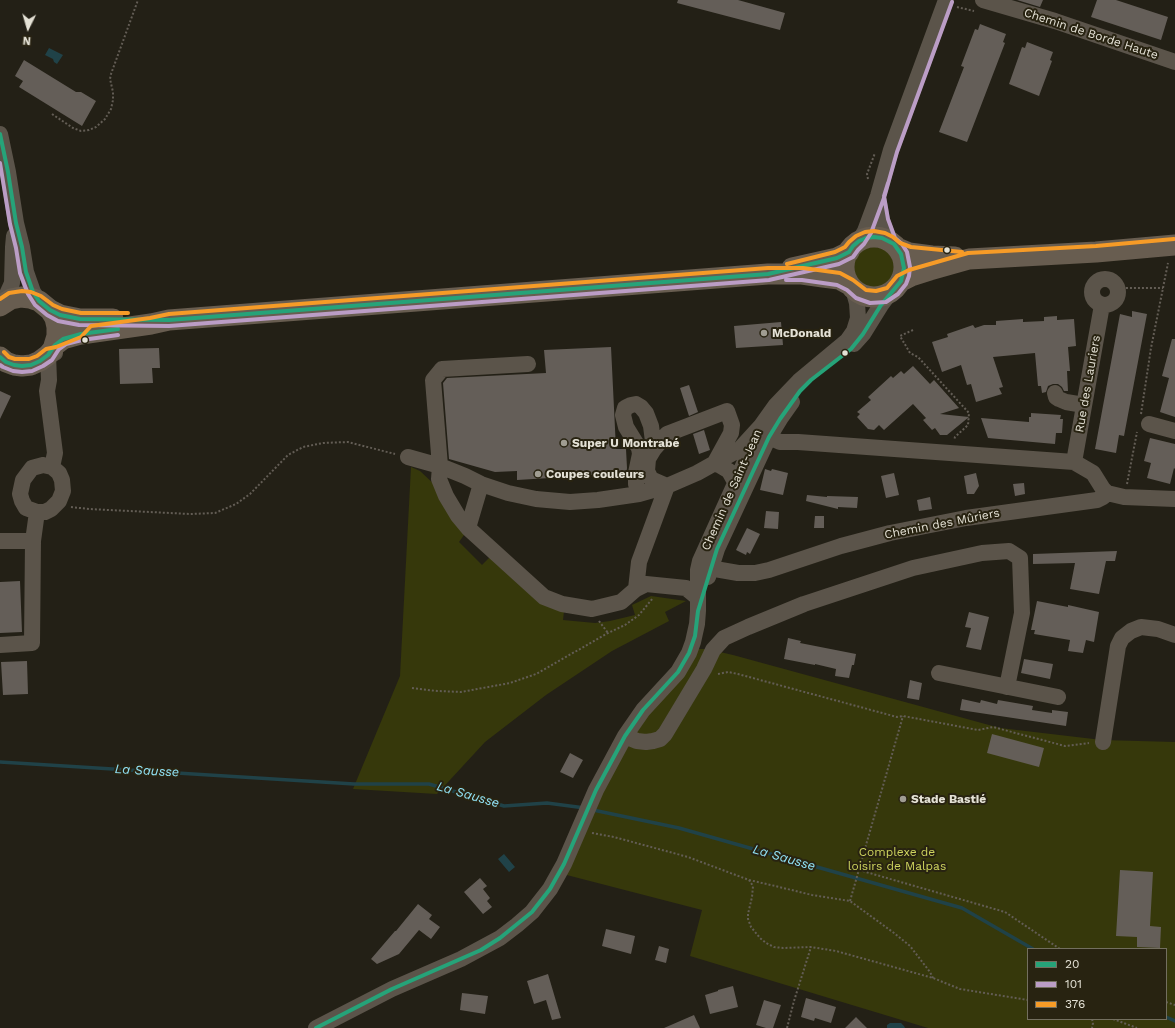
<!DOCTYPE html>
<html>
<head>
<meta charset="utf-8">
<style>
  body { margin:0 }
  #map { position:relative; width:1175px; height:1028px; overflow:hidden; background:#232016; font-family:"Work Sans",sans-serif }
  canvas { display:block }
  .legend { position:absolute; left:1027px; top:948px; width:140px; height:72px; box-sizing:border-box; background:#282311; border:1px solid #736f5f; margin:0; padding:5px 7px; list-style:none; font-size:12px; color:#e4e1d5 }
  .legend li { display:flex; align-items:center; gap:8px; height:20px }
  .legend b { width:20px; border:1px solid #736f5f }
  .north { position:absolute; left:8px; top:8px; width:40px; height:40px; -webkit-text-stroke:3px #282311; paint-order:stroke; rotate:185deg; font-size:11px; font-weight:700; line-height:16px; text-align:center; color:#e4e1d5 }
  .north::after { content:''; display:block; margin:auto; width:14px; height:18px; background:#e4e1d5; clip-path:polygon(50% 0,100% 100%,50% 72%,0 100%) }
</style>
</head>
<body>
<div id="map">
<canvas width="1175" height="1028"></canvas>
<ul class="legend">
<li><b style="height:5px;background:#26a379"></b>20</li>
<li><b style="height:5px;background:#bb9dc6"></b>101</li>
<li><b style="height:5px;background:#f69b27"></b>376</li>
</ul>
<div class="north">N</div>
</div>
<script>
const c = document.querySelector('canvas').getContext('2d');
c.lineJoin = 'round';
function paint(path, color) {
  c.fillStyle = color;
  c.fill(path, 'evenodd');
}
function poly(rows) {
  const path = new Path2D();
  for (const r of rows) {
    if (r.length === 3) {
      path.moveTo(r[0] + r[2], r[1]);
      path.arc(r[0], r[1], r[2], 0, 2 * Math.PI);
      continue;
    }
    path.moveTo(r[0], r[1]);
    for (let i = 2; i < r.length; i += 2) path.lineTo(r[i], r[i + 1]);
  }
  return path;
}
function stroke(path, color, width, dash) {
  c.strokeStyle = color;
  c.lineWidth = width;
  c.lineCap = dash ? 'butt' : 'round';
  c.setLineDash(dash || []);
  c.stroke(path);
}
function label(font, color, halo, rows, align = 'center') {
  c.font = font + ' "Work Sans",sans-serif';
  c.lineWidth = 4;
  c.setLineDash([]);
  c.textBaseline = 'middle';
  c.strokeStyle = halo;
  c.fillStyle = color;
  for (const [text, x, y, turn = 0] of rows) {
    c.save();
    c.translate(x, y);
    c.rotate((+turn || 0) * Math.PI / 180);
    c.textAlign = isNaN(turn) ? turn : align;
    if (halo) c.strokeText(text, 0, 0);
    c.fillText(text, 0, 0);
    c.restore();
  }
}
const green = poly([
  [874,267,20],
  [411,467,420,471,435,485,460,526,464,535,459,542,482,565,490,557,564,611,563,620,595,623,610,621,635,615,632,605,651,596,686,601,665,612,669,621,612,651,546,695,485,742,437,794,353,789,400,676],
  [691,649,707,649,733,655,1000,728,1102,740,1175,742,1175,1028,928,1028,690,956,702,910,559,873,591,803],
  [1028,949,1166,949,1166,1019,1028,1019]
]);
const water = poly([
  [49,48,63,55,57,64,54,62,53,59,45,55],
  [504,854,515,867,509,872,498,859],
  [890,1023,901,1023,904,1026,905,1028,887,1028,887,1025]
]);
const stream = poly([
  [0,762,354,784,429,784,504,806,547,803,585,808],
  [593,810,679,828,962,908,1033,949],
  [1166,1017,1175,1021]
]);
const building = poly([
  [678,0,738,0,785,13,780,30,677,3],
  [1017,0,1043,0,1040,7],
  [1097,0,1116,0,1168,17,1161,40,1091,17],
  [980,24,1006,34,1003,42,1005,43,967,142,939,132,964,67,961,66,975,29,978,30],
  [1027,42,1053,52,1050,60,1052,61,1039,96,1009,84,1022,47,1025,48],
  [24,60,76,92,81,92,96,101,82,126,19,87,23,81,15,76],
  [1132,311,1147,314,1124,436,1119,435,1116,453,1095,449,1120,314,1132,317],
  [1057,316,1057,320,1074,319,1076,346,1068,347,1070,371,1067,371,1068,391,1064,391,1062,387,1058,384,1053,384,1048,386,1046,392,1042,393,1041,386,1038,386,1035,353,993,357,1003,387,999,388,1002,394,976,402,971,384,967,385,961,365,942,372,932,342,948,337,947,334,973,325,975,328,984,325,996,325,996,321,1023,319,1023,322,1044,321,1044,317],
  [781,322,783,345,736,348,734,326],
  [1172,339,1175,339,1175,417,1160,412,1169,378,1162,376],
  [611,347,616,449,626,449,627,468,626,476,593,477,593,475,550,477,550,478,517,480,517,471,495,472,449,459,443,383,447,378,546,373,544,350],
  [159,348,160,368,152,368,153,383,120,384,119,349],
  [913,366,930,384,934,380,959,408,940,414,969,417,947,435,940,435,935,428,932,430,923,420,926,418,913,404,884,430,879,425,874,430,868,429,857,417,860,414,857,412,871,400,868,397,891,376,893,378,901,371,904,374],
  [689,385,698,412,689,416,680,388],
  [0,391,11,396,0,419],
  [1031,413,1061,415,1060,419,1063,419,1062,433,1056,433,1055,444,988,438,981,418,1029,422,1029,417,1031,417],
  [704,430,710,450,699,454,693,434],
  [1150,438,1175,444,1175,469,1174,468,1170,484,1147,478,1151,463,1144,461],
  [765,469,771,471,772,469,788,473,783,495,760,490],
  [894,473,899,495,886,498,881,476],
  [976,473,979,486,974,494,967,494,964,476],
  [1024,483,1025,494,1015,496,1013,484],
  [807,495,827,497,827,496,858,497,857,508,838,507,838,509,806,501],
  [930,497,932,509,919,511,917,500],
  [766,511,779,512,778,529,764,528],
  [815,516,824,516,824,528,814,528],
  [747,528,760,534,750,554,747,552,746,555,736,550],
  [1117,551,1115,561,1106,561,1099,594,1070,589,1075,563,1033,564,1033,554],
  [20,581,22,632,0,633,0,582],
  [1037,601,1068,607,1068,605,1099,612,1094,642,1086,640,1083,653,1068,651,1070,640,1034,634,1035,630,1031,630],
  [969,612,989,617,981,650,966,647,971,628,965,627],
  [788,638,801,641,800,643,856,654,854,665,852,665,849,678,835,676,836,669,815,664,815,665,784,659],
  [1024,659,1053,664,1050,679,1021,673],
  [27,661,28,694,3,695,1,662],
  [910,680,922,683,919,700,907,698],
  [962,699,980,703,981,700,997,704,998,700,1033,706,1032,710,1052,713,1052,710,1068,712,1066,726,960,710],
  [992,734,1044,748,1039,767,987,753],
  [570,753,583,760,573,778,560,772],
  [1120,870,1153,872,1150,926,1161,927,1160,948,1137,947,1137,937,1116,936],
  [480,878,487,886,483,889,490,898,487,901,492,907,483,914,464,892],
  [418,904,432,915,429,919,440,927,431,939,419,930,399,954,377,964,371,959,395,931,396,931],
  [606,929,635,936,631,954,602,946],
  [659,946,669,949,666,963,655,960],
  [548,974,561,1018,552,1020,546,1000,534,1004,527,981],
  [733,986,738,1007,710,1014,705,995,718,991,718,990],
  [462,993,488,996,485,1014,460,1010],
  [806,998,836,1007,831,1023,815,1018,814,1021,801,1017],
  [764,1000,781,1005,773,1028,766,1028,756,1025],
  [694,1015,700,1028,664,1028],
  [856,1017,867,1028,845,1028]
]);
const path = poly([
  [957,7,974,11],
  [52,114,73,128,81,131,89,130,96,127,105,119,111,109,113,100,113,92,110,79,111,74,138,0],
  [868,179,867,174,875,153],
  [1118,289,1127,288,1163,288],
  [913,330,900,336,910,353,918,357,969,413,968,425,955,437,954,440],
  [1141,414,1151,348,1168,263],
  [1127,484,1137,432],
  [71,507,89,509,190,514,215,513,236,504,250,494,288,455,303,447,323,443,348,442,395,454],
  [599,621,608,633],
  [718,674,728,672,738,674,897,717,903,716,978,730,993,727,1065,746,1089,743],
  [412,688,437,691,461,692,510,683,536,674,608,633,625,625,639,615,653,598],
  [592,833,614,837,688,857,749,880,753,886,752,897,748,914,748,919,751,927,760,938,766,943,774,947,783,948,811,947,836,951,933,978,960,989,1028,1000],
  [859,870,1005,912,1060,949],
  [749,880,775,886,812,895,850,901,894,933,910,946,930,972,933,978],
  [850,901,903,716],
  [1166,1002,1175,1005],
  [1092,1019,1093,1023,1092,1028],
  [1113,1019,1137,1028],
  [787,1028,794,1001,811,947]
]);
const minor = poly([
  [983,0,1055,21,1175,62],
  [0,134,8,172,16,223,22,247,26,272,33,292,39,301],
  [878,197,882,221,890,242],
  [859,241,865,231,878,196,891,150,946,0],
  [1105,292,13],
  [3,303,12,283,13,247,14,236],
  [854,344,863,334,881,305,890,293],
  [1055,393,1056,397,1059,399,1066,402,1084,405],
  [1149,424,1175,431],
  [408,457,440,466,465,476,481,484,508,493,536,499,570,502,598,500,639,494,667,486,697,473,740,449,761,426,769,437,780,442,798,442,1074,462,1093,473,1103,489,1107,493,1124,497,1175,499],
  [1074,462,1102,305],
  [43,465,52,467,59,473,62,480,63,491,59,501,51,509,45,512,37,512,26,508,22,501,20,494,23,480,32,468,43,465],
  [52,467,55,453,47,391,49,380,48,355,55,353],
  [481,484,468,528,544,597,562,604,592,609,621,602,636,589,646,584,686,588,697,597],
  [667,486,651,479,647,471,648,459,654,449,667,434,727,411,732,425,731,433,714,464,719,465,729,471,739,489],
  [639,494,636,484,636,473,640,454,639,448,626,427,623,415,625,408,631,405,636,404,641,407,646,413,651,426,654,449],
  [468,528,458,516,446,496,439,479,440,466,433,380,442,369,528,364],
  [0,541,33,541,37,512],
  [711,567,715,569,738,573,755,573,769,570,841,546,890,533,966,518,1097,500,1103,497,1107,493],
  [708,577,717,549,769,437,780,419,792,402],
  [636,589,639,562,667,486],
  [0,645,32,643,33,541],
  [939,673,1058,697],
  [625,736,637,741,646,742,653,741,660,739,665,734,704,669,713,650,724,638,748,627,804,604,913,568,982,553,1009,551,1020,558,1022,613,1007,687],
  [1103,742,1118,646,1122,638,1131,631,1141,627,1158,629,1175,635],
  [316,1028,392,989,461,959,500,938,517,925,532,912,550,889,564,864,596,790,625,736,643,710,678,672,689,653,693,642,697,624,698,611,698,570,700,561,761,426,776,405,799,381,847,341,854,331,858,318,857,303,853,289]
]);
const major = poly([
  [874,267,30],
  [897,248,909,253,932,256,955,257],
  [792,268,837,258,849,252],
  [901,281,911,276,930,270,969,259,1096,252,1175,245],
  [0,306,11,299,21,297,30,298,39,301,50,310,55,318,57,327,57,336,53,349,48,355,40,361,31,365,22,366,14,365,6,362,0,357],
  [50,310,60,315,80,319,113,319],
  [55,345,63,339,81,334,151,324,169,320,768,274,802,274,823,277,839,279,850,285]
]);
const bus1 = poly([
  [0,134,8,172,16,223,22,247,26,272,33,292,39,301,50,310,60,315,80,319,169,320,768,274,837,258,849,252,853,246,859,241,866,238,874,237,882,238,894,244,901,254,904,268,901,281,881,305,863,334,851,349,811,380,800,391,780,419,769,437,717,549,698,611,695,636,689,653,678,672,643,710,625,736,596,790,564,864,550,889,532,912,500,938,481,950,392,989,316,1028],
  [0,357,6,362,14,365,22,366,31,365,40,361,48,355,55,345,63,339,81,334,118,329]
]);
const bus2 = poly([
  [0,163,10,224,16,248,20,273,28,294,35,305,47,315,58,321,79,325,169,326,769,280,839,264,853,257,858,250,864,244,871,233,884,198,897,152,952,2],
  [786,280,802,280,837,285,847,290,856,298,870,303,886,302,898,294,906,284,909,276,910,267,907,252,902,244,895,238,888,219,884,196,888,183],
  [0,365,3,367,13,371,22,372,32,371,43,366,52,360,59,349,66,344,82,340,118,335]
]);
const bus3 = poly([
  [787,264,835,252,845,247,849,242,856,236,865,232,874,231,885,233,893,237,900,243,911,247,962,252],
  [0,299,9,293,22,291,31,292,41,296,53,305,62,309,81,313,128,313],
  [4,352,9,357,15,359,29,359,37,356,46,349,56,347,81,337,91,326,150,318,169,314,768,268,803,268,840,273,853,280,866,290,876,291,887,288,897,276,909,270,968,253,1096,246,1174,239]
]);
const markers = [
  [947,250,3.5,"#e4e1d5"],
  [764,333,4,"#a09d92"],
  [85,340,3.5,"#e4e1d5"],
  [845,353,3.5,"#e4e1d5"],
  [564,443,4,"#a09d92"],
  [538,474,4,"#a09d92"],
  [903,799,4,"#a09d92"]
];
const streetNames = [
  ["Chemin de Borde Haute",1091,34,18],
  ["Rue des Lauriers",1088,384,-80],
  ["Chemin de Saint-Jean",732,490,-66],
  ["Chemin des Mûriers",942,524,-11]
];
const poiNames = [
  ["McDonald",772,333],
  ["Super U Montrabé",572,443],
  ["Coupes couleurs",546,474],
  ["Stade Bastié",911,799]
];
const parkNames = [
  ["Complexe de",897,852],
  ["loisirs de Malpas",897,866]
];
const waterNames = [
  ["La Sausse",147,771,3],
  ["La Sausse",468,795,16],
  ["La Sausse",784,858,16]
];
paint(green, '#36380b');
paint(water, '#204248');
stroke(stream, '#204248', 3.5);
paint(building, '#645e58');
stroke(path, '#635d55', 2, [2, 2]);
stroke(minor, '#5b544a', 16);
stroke(major, '#685d50', 21);
stroke(bus1, '#26a379', 4);
stroke(bus2, '#bb9dc6', 4);
stroke(bus3, '#f69b27', 4);
for (const [x, y, r, color] of markers) {
  const dot = new Path2D();
  dot.arc(x, y, r, 0, 2 * Math.PI);
  c.fillStyle = color;
  c.fill(dot);
  stroke(dot, '#282311', 1.5);
}
label('12px', '#e4e1d5', '#282311', streetNames);
label('bold 12px', '#e4e1d5', '#282311', poiNames, 'left');
label('12px', '#ced45e', '#282311', parkNames);
label('italic 13px', '#92e4f8', '#282311', waterNames);
</script>
</body>
</html>
